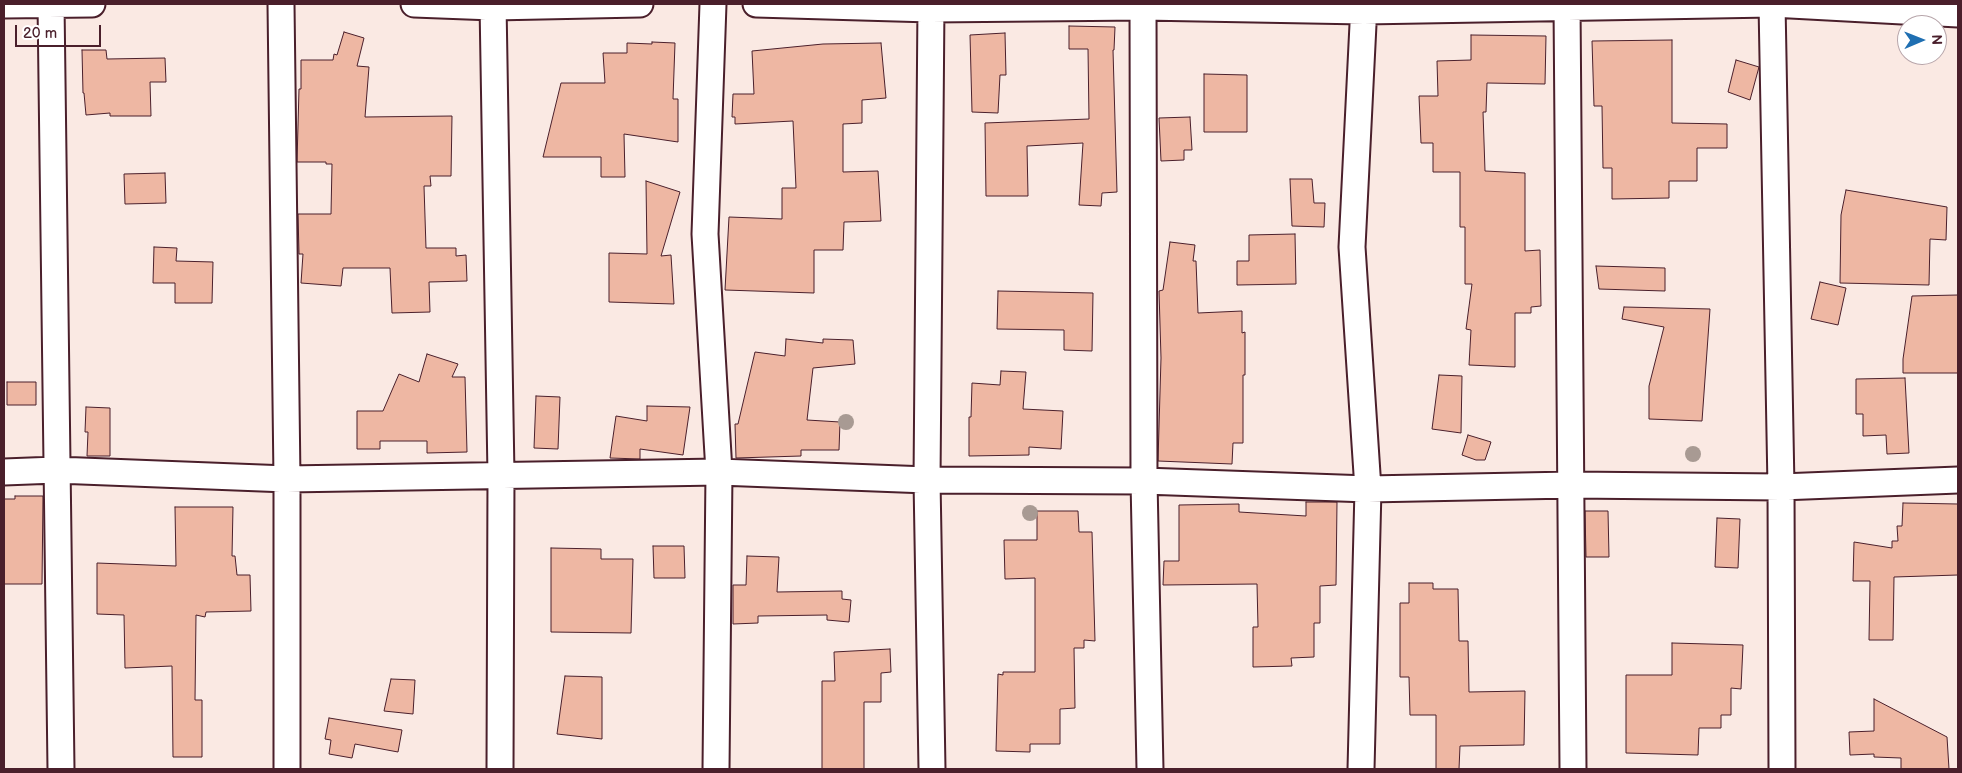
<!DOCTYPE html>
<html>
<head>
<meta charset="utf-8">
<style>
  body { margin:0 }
  #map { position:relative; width:1962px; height:773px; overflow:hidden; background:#fae9e3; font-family:"Balsamiq Sans",sans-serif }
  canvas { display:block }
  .frame { position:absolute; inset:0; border:5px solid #4a1f2b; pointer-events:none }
  .north { position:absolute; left:1897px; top:15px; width:50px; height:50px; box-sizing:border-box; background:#fff; border:1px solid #b7a5aa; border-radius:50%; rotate:89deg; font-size:14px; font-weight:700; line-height:20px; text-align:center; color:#4a1f2b }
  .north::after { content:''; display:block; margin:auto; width:18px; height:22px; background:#1f6fb2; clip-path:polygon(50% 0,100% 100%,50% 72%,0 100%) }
  .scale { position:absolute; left:15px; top:25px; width:86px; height:22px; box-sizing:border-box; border:2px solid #4a1f2b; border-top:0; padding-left:6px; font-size:15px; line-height:18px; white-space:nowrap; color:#4a1f2b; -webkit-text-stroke:4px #fff; paint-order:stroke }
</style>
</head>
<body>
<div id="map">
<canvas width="1962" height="773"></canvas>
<div class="frame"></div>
<div class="north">N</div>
<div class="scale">20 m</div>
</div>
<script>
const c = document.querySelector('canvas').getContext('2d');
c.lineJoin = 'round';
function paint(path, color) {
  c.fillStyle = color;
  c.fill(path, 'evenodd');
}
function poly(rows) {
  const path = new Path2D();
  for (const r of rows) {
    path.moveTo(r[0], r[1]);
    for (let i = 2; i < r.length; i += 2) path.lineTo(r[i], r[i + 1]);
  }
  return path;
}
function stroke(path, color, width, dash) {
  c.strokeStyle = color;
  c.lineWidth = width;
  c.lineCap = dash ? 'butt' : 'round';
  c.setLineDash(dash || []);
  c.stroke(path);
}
const building = poly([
  [1069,26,1115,27,1114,50,1113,50,1117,192,1102,193,1101,206,1079,205,1083,143,1027,146,1028,196,986,196,985,123,1089,119,1088,49,1069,49,1069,26],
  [344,32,364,38,357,66,369,67,365,117,452,116,451,176,430,176,431,186,424,186,426,248,456,248,456,256,466,255,467,281,429,282,430,312,392,313,390,268,343,268,341,286,301,283,303,254,299,254,298,214,331,214,332,164,326,164,326,162,297,162,299,89,301,89,301,60,333,60,334,54,337,55,344,32],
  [1005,33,1006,75,1000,75,998,113,972,112,970,35,1005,33],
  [1471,35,1546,36,1545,84,1487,83,1486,112,1483,112,1485,171,1525,173,1525,251,1540,250,1541,306,1531,307,1531,313,1515,313,1515,367,1469,365,1471,330,1466,329,1472,284,1465,284,1465,227,1460,227,1460,172,1433,172,1433,143,1421,143,1419,96,1438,96,1437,61,1471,60,1471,35],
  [1672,40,1672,123,1727,124,1727,148,1697,148,1697,181,1669,181,1669,198,1612,199,1612,168,1603,168,1602,106,1594,106,1592,41,1672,40],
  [652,42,675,43,673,99,678,99,678,142,624,134,625,177,601,177,601,157,543,157,561,83,605,83,603,53,627,53,627,43,652,44,652,42],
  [881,43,886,98,862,100,862,123,843,124,843,172,878,171,881,221,844,222,843,250,814,250,814,293,725,290,729,217,782,219,782,188,796,188,793,121,735,124,735,117,732,117,733,94,754,94,752,51,823,44,881,43],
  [82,50,106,50,107,59,165,58,166,82,150,82,151,116,110,116,110,113,86,115,84,93,83,93,82,50],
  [1736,60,1759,67,1750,100,1728,92,1736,60],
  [1204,74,1247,75,1247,132,1204,132,1204,74],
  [1190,117,1192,150,1184,150,1184,160,1161,161,1159,118,1190,117],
  [165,173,166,203,125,204,124,174,165,173],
  [1290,179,1312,179,1314,203,1325,203,1324,227,1292,226,1290,179],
  [646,181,680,192,661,256,671,255,674,304,609,302,609,253,647,254,646,181],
  [1846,190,1947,207,1946,240,1930,239,1929,285,1840,283,1841,215,1846,190],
  [1295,234,1296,284,1237,285,1237,261,1249,261,1249,235,1295,234],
  [1170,242,1195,245,1193,261,1196,261,1198,313,1242,311,1242,333,1245,332,1245,375,1243,375,1243,443,1233,443,1232,464,1158,461,1161,358,1159,291,1163,290,1170,242],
  [154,247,177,248,176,261,213,262,212,303,175,303,175,283,153,283,154,247],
  [1596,266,1665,268,1665,291,1599,289,1596,266],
  [1820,282,1846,288,1838,325,1811,319,1820,282],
  [998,291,1093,293,1092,351,1064,350,1064,330,997,329,998,291],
  [1958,295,1958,373,1903,373,1903,359,1912,296,1958,295],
  [1624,307,1710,309,1702,421,1649,419,1649,386,1664,327,1622,319,1624,307],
  [786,339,823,343,823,339,853,340,855,364,813,368,807,420,840,422,839,450,801,450,801,456,736,458,735,424,738,424,755,352,785,356,786,339],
  [427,354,458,364,452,377,465,377,467,452,427,453,427,441,380,441,380,449,357,449,357,411,383,411,399,374,419,382,427,354],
  [1001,371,1026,372,1023,409,1063,411,1061,449,1029,447,1029,455,969,456,969,417,971,417,972,383,1000,385,1001,371],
  [1439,375,1462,376,1461,433,1432,429,1439,375],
  [1905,378,1909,453,1887,454,1886,435,1863,436,1863,414,1856,414,1856,379,1905,378],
  [7,382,36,382,36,405,7,405,7,382],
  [536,396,560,397,558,449,534,448,536,396],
  [647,406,690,407,683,455,640,449,640,459,610,458,616,416,647,421,647,406],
  [86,407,110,408,110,456,87,456,88,432,85,432,86,407],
  [1468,435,1491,442,1485,460,1476,460,1462,455,1468,435],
  [15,496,43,496,42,584,4,584,4,499,15,499,15,496],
  [1306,502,1337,502,1336,585,1320,586,1320,623,1314,623,1314,657,1291,658,1292,666,1253,667,1253,627,1258,627,1257,584,1163,585,1164,561,1179,561,1179,505,1239,504,1239,512,1306,516,1306,502],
  [1903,503,1958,504,1958,575,1894,577,1893,640,1869,640,1870,581,1853,581,1854,542,1892,548,1892,541,1898,541,1897,526,1902,526,1903,503],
  [175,507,233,507,232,556,235,556,237,575,250,575,251,611,206,612,205,617,196,615,195,700,202,700,202,757,173,757,172,666,125,668,124,615,97,614,97,563,176,566,175,507],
  [1037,511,1078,511,1079,532,1092,532,1095,641,1084,640,1084,648,1074,648,1075,708,1060,709,1060,744,1030,744,1030,752,996,751,998,674,1003,675,1003,672,1035,672,1035,578,1005,579,1004,540,1037,540,1037,511],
  [1585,511,1608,511,1609,557,1586,557,1585,511],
  [1717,518,1740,519,1738,568,1715,567,1717,518],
  [653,546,684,546,685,578,654,578,653,546],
  [551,548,601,549,601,559,633,559,631,633,551,632,551,548],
  [747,556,779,557,777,592,842,591,842,599,851,600,849,622,827,620,827,615,758,616,758,623,733,624,733,585,746,585,747,556],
  [1409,583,1433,583,1433,589,1458,589,1459,641,1468,641,1469,692,1525,691,1524,745,1460,746,1459,769,1436,769,1436,715,1410,715,1409,677,1400,677,1400,603,1409,603,1409,583],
  [1672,643,1743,645,1741,689,1731,688,1731,715,1721,715,1721,728,1699,728,1698,755,1626,753,1626,675,1672,675,1672,643],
  [890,649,891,672,881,673,881,702,864,702,864,769,822,769,822,681,835,681,834,652,890,649],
  [565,676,602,677,602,739,557,734,565,676],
  [391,679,415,680,413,714,384,711,391,679],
  [1874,699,1947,737,1949,769,1901,769,1901,758,1874,757,1874,754,1850,755,1849,732,1874,731,1874,699],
  [329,718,402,730,398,752,355,744,352,758,329,754,331,740,325,739,329,718]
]);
const street = poly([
  [51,4,61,769],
  [281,4,287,479,287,769],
  [414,4,493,7,640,4],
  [493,4,501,475,500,769],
  [713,4,705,234,719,472,716,769],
  [756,4,931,9,1143,7,1364,11,1772,4,1958,14],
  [931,4,927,480,932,769],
  [1143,4,1144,481,1150,769],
  [1567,4,1573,769],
  [1772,4,1781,487,1782,769],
  [4,5,92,4],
  [4,472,56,470,287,479,719,472,927,480,1144,481,1368,489,1571,485,1781,487,1958,480],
  [1361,769,1368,489,1352,247,1364,4]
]);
const trees = [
  [846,422],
  [1693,454],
  [1030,513]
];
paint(building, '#eeb7a3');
stroke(building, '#4a1f2b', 1);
stroke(street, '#4a1f2b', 29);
stroke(street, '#fff', 25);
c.fillStyle = '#a89a93';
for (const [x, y] of trees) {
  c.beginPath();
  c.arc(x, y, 8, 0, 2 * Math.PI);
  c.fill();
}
</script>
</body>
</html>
